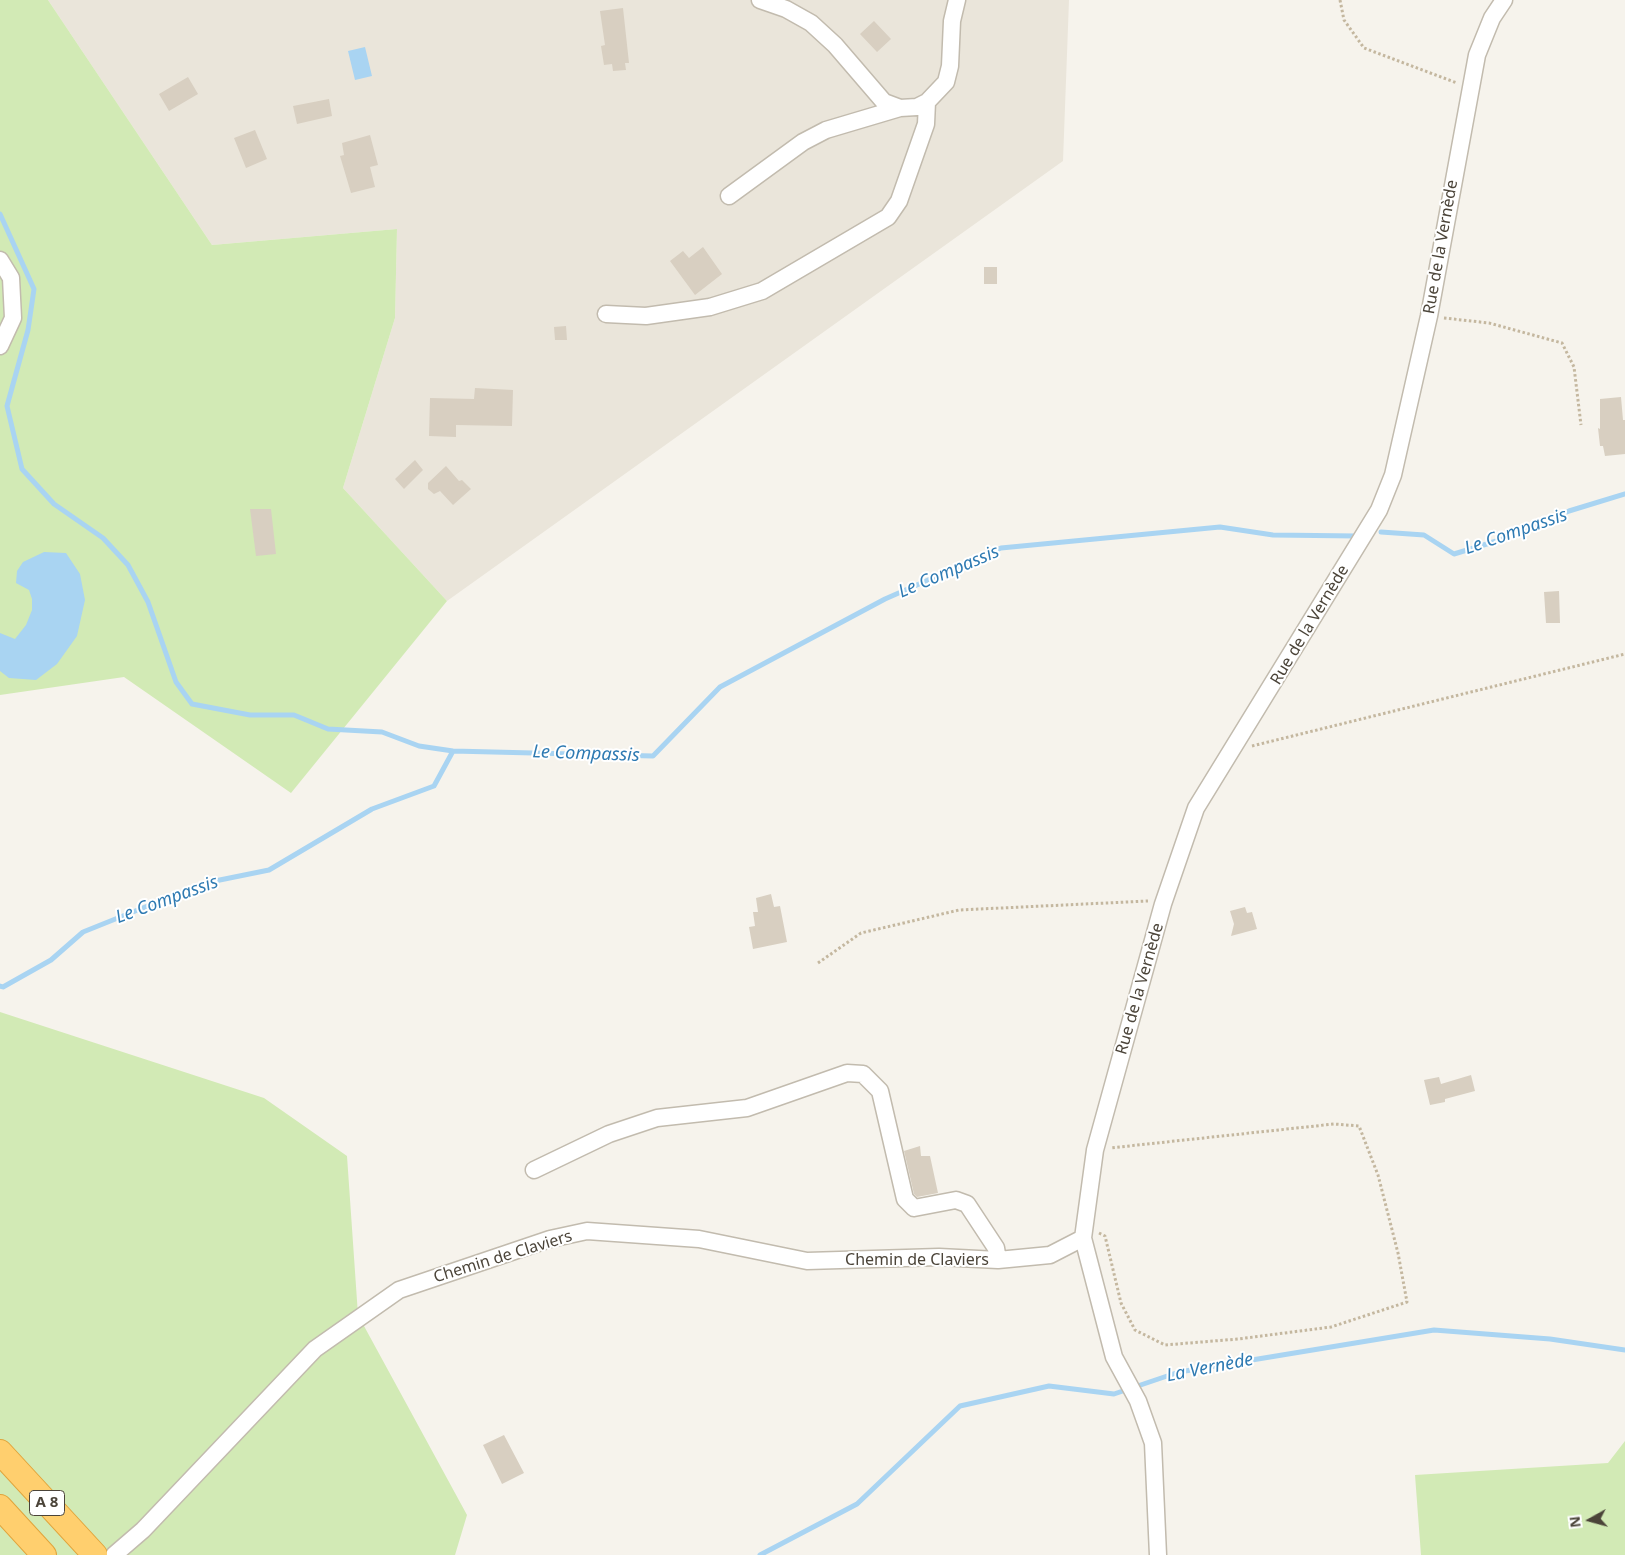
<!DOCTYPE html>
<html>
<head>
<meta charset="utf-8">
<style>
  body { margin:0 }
  #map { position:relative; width:1625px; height:1555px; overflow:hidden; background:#f6f3ec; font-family:"Noto Sans",sans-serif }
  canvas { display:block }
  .north { position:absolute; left:1565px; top:1495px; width:50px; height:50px; -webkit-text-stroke:4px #fff; paint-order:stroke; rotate:263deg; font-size:14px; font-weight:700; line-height:20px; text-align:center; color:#4b4439 }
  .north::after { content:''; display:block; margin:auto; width:18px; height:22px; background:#4b4439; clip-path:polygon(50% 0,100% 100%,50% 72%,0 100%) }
</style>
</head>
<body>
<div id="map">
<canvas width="1625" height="1555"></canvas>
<div class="north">N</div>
</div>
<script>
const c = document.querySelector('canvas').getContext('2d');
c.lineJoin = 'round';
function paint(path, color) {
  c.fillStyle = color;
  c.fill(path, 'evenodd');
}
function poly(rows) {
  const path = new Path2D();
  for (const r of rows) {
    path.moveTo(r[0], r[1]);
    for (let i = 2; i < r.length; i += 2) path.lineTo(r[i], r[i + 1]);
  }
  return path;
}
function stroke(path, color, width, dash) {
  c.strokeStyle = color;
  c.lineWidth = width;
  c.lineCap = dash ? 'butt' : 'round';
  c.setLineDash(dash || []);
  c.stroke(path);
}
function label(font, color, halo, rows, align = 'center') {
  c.font = font + ' "Noto Sans",sans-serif';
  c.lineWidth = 4;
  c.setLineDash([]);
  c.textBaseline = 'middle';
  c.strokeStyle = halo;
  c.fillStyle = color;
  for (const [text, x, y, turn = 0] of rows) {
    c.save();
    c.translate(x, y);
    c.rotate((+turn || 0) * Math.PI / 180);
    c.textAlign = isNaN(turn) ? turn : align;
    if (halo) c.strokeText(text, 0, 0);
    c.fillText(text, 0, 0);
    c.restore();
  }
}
const residential = poly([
  [48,0,1069,0,1063,161,447,601,343,488,395,318,397,229,212,245]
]);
const green = poly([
  [0,0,48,0,212,245,397,229,395,318,343,488,447,601,291,793,124,677,0,695],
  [0,1012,264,1098,347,1156,358,1315,467,1515,455,1555,0,1555],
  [1625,1441,1625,1555,1421,1555,1415,1475,1608,1463]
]);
const water = poly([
  [365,47,372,76,355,80,348,51],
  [44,552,66,553,80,574,85,600,77,636,57,664,36,680,9,678,0,671,0,633,15,639,26,625,32,610,32,599,29,590,16,583,17,571,23,562]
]);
const stream = poly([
  [0,214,34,289,28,330,7,406,22,469,54,504,103,538,128,565,148,602,176,682,192,704,250,715,294,715,328,729,382,732,419,746,453,751,653,756,720,687,885,599,1001,548,1220,527,1273,535,1357,536],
  [1381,532,1424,535,1454,554,1503,539,1569,511,1625,494],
  [0,986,3,987,51,960,83,932,205,883,269,870,372,809,434,786,453,751],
  [760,1555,857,1504,960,1406,1049,1386,1114,1394,1179,1372,1434,1330,1550,1339,1625,1350]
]);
const building = poly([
  [623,8,629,63,625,63,626,70,613,71,612,64,604,65,601,46,605,45,600,11],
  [874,21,891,39,877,52,860,34],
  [188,77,198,94,169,111,159,94],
  [329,99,332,116,297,124,293,106],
  [255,130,267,159,246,168,234,138],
  [370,135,378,165,370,167,375,187,351,193,340,156,344,155,342,143],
  [703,247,722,274,695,295,670,261,683,251,689,258],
  [984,267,997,267,997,284,984,284],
  [566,326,567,340,555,340,554,327],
  [475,388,513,390,512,426,456,425,456,437,429,436,430,398,474,399],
  [1621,397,1623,420,1625,420,1625,454,1605,456,1603,446,1600,446,1598,428,1600,429,1600,399],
  [415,460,423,470,404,489,395,479],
  [446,466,459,481,462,480,471,489,453,505,440,491,434,494,428,489,428,483],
  [250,509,271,509,276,554,256,556],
  [1559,591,1560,623,1546,623,1544,592],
  [771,894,774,907,780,906,787,942,753,949,749,927,755,926,753,912,758,912,756,898],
  [1245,907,1247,913,1252,912,1257,929,1231,936,1234,924,1230,911],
  [1471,1075,1475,1091,1445,1099,1445,1102,1430,1105,1424,1080,1439,1077,1441,1084],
  [920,1146,921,1156,930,1156,938,1193,917,1197,914,1194,904,1151],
  [504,1435,524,1473,502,1484,483,1445]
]);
const path = poly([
  [1340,0,1344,20,1364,48,1457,83],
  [1444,318,1489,323,1562,343,1574,367,1581,425],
  [1252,746,1625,654],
  [818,963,861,933,959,910,1148,901],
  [1099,1233,1105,1236,1121,1303,1135,1330,1165,1345,1238,1339,1331,1327,1407,1302,1398,1253,1378,1175,1359,1126,1334,1124,1110,1148]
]);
const minor = poly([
  [760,0,786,9,811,23,835,45,884,102,900,108,917,107,927,102,946,82,950,66,952,21,957,0],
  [729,196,803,142,826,130,900,108],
  [0,260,11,278,13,318,0,346],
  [606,314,646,316,710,307,762,291,888,217,899,201,926,124,927,102],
  [534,1170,609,1134,657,1118,747,1108,847,1073,863,1074,880,1091,905,1199,914,1208,956,1200,967,1204,996,1248,998,1260],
  [114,1555,143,1530,315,1349,399,1290,550,1239,587,1231,699,1239,807,1261,939,1257,998,1260,1050,1255,1083,1238],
  [1158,1555,1153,1443,1138,1401,1114,1357,1083,1238,1095,1150,1163,904,1196,808,1379,510,1393,475,1429,316,1477,55,1492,18,1504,0]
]);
const highway = poly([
  [0,1452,95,1555],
  [0,1507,44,1555]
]);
const shields = [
  [47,1503,35]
];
const shieldNames = [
  ["A 8",47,1503]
];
const streetNames = [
  ["Rue de la Vernède",1441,247,-80],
  ["Rue de la Vernède",1310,625,-59],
  ["Rue de la Vernède",1140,989,-74],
  ["Chemin de Claviers",503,1257,-17],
  ["Chemin de Claviers",917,1260]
];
const waterNames = [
  ["Le Compassis",1516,532,-19],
  ["Le Compassis",949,572,-23],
  ["Le Compassis",586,754,2],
  ["Le Compassis",167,900,-20],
  ["La Vernède",1210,1368,-11]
];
paint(residential, '#eae5da');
paint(green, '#d2eab5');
paint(water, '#a9d4f2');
stroke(stream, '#a9d4f2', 5);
paint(building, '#d8cfc1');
stroke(minor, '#c2bbae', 19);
stroke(highway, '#e0a43c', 26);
stroke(path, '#c4b79f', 3, [2.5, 2.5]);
stroke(minor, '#fff', 16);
stroke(highway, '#ffcf6e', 24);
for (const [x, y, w] of shields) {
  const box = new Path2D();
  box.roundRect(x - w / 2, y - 12.5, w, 25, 4);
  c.fillStyle = '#fff';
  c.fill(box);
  stroke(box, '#4b4439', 1);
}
label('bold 15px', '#4b4439', null, shieldNames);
label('16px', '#4b4439', '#fff', streetNames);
label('italic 18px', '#2e7ab2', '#fff', waterNames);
</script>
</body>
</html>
